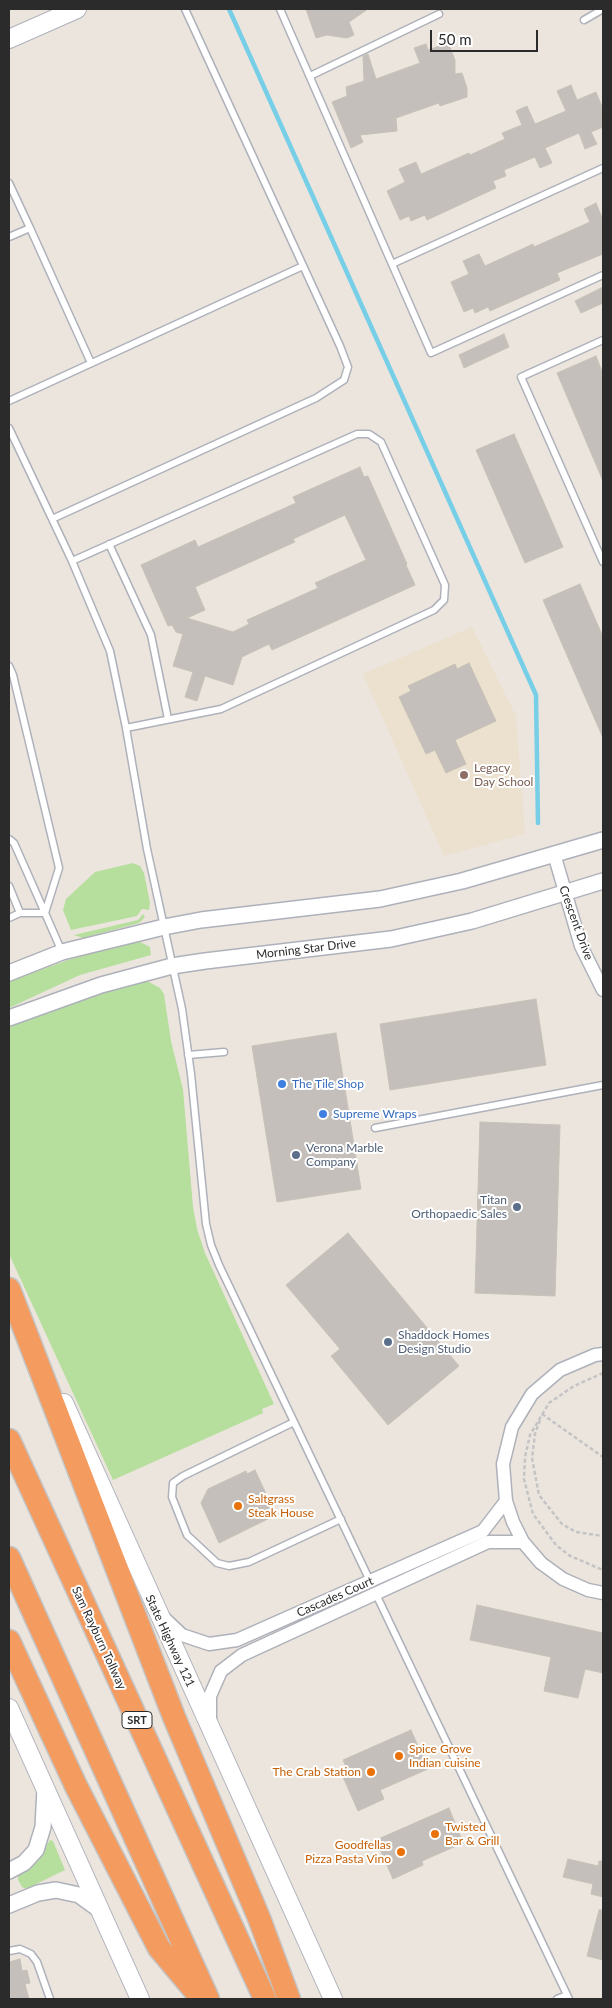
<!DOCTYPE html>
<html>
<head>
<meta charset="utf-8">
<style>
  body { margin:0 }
  #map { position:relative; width:612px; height:2008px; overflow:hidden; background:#ece5de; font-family:Lato,sans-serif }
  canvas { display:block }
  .frame { position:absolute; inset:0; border:10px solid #2b2b2b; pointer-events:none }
  .scale { position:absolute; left:430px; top:30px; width:108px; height:22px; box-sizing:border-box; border:2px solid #2b2b2b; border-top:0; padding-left:6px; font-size:15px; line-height:18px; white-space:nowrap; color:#2b2b2b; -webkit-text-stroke:4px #fff; paint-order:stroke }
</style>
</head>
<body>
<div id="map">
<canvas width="612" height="2008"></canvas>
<div class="frame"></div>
<div class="scale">50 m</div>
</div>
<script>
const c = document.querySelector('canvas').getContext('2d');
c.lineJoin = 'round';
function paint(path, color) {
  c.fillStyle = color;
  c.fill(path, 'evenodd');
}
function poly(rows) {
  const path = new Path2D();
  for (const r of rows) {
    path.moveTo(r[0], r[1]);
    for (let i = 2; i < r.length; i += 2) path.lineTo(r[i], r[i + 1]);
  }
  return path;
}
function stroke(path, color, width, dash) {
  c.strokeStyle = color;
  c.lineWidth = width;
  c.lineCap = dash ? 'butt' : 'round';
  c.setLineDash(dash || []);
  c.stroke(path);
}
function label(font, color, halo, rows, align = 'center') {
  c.font = font + ' Lato,sans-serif';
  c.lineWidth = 4;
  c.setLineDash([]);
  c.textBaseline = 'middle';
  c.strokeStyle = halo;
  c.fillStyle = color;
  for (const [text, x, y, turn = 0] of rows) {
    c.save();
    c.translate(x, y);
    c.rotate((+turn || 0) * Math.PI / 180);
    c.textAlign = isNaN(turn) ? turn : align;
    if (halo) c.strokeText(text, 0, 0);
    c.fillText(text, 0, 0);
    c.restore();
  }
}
const education = poly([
  [472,627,516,716,525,834,444,856,363,674]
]);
const green = poly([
  [133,863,140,866,144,873,150,903,149,910,142,909,137,916,71,930,63,910,66,899,95,872],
  [143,914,145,917,139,923,83,938,74,935,138,920],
  [138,941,150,947,151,955,80,975,9,1008,9,981,71,959,128,942],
  [147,981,160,988,164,994,171,1041,183,1089,193,1207,197,1229,205,1253,274,1404,262,1409,263,1413,113,1480,9,1254,9,1026,27,1018,102,992],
  [50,1840,53,1841,65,1870,26,1889,22,1887,18,1880,18,1875,33,1866]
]);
const stream = poly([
  [229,9,536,695,538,823]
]);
const building = poly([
  [306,9,368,9,349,22,354,35,347,38,327,35,316,38,306,9],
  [426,44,428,50,442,45,449,45,455,60,455,74,462,73,467,88,467,97,440,106,439,103,396,118,397,131,360,135,363,142,351,148,332,102,347,96,346,87,364,81,363,56,368,54,376,79,420,63,414,48,426,44],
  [571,85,577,100,596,92,603,109,603,127,591,132,597,144,585,149,579,133,545,148,552,163,540,168,535,157,504,170,506,176,493,181,496,188,427,220,425,215,411,221,409,216,400,220,387,191,405,182,399,169,416,162,421,174,469,153,470,155,505,139,502,133,522,125,516,111,527,106,535,124,566,111,557,91,571,85],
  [596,203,603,220,603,254,557,273,560,280,490,311,488,307,475,313,473,308,464,312,451,282,469,274,463,261,479,254,485,266,533,244,534,247,590,222,584,209,596,203],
  [603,287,603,303,581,313,575,301,603,287],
  [504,334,509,347,464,368,459,355,504,334],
  [596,356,603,374,603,481,557,373,596,356],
  [514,434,563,547,525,563,476,450,514,434],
  [360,467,364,477,368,476,407,564,406,565,415,585,272,650,269,644,242,657,233,685,205,676,197,701,185,697,193,672,173,666,183,634,176,632,172,625,168,626,141,565,195,540,198,547,296,503,293,497,360,467],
  [345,515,366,560,315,583,318,588,247,620,249,624,233,632,187,618,205,610,195,587,295,542,293,539,345,515],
  [580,584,603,637,603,738,543,600,580,584],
  [469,663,496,721,455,740,466,764,446,773,435,750,426,754,399,697,411,691,408,686,455,664,457,669,469,663],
  [536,999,546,1065,390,1090,380,1024,536,999],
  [336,1033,361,1189,277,1202,252,1046,336,1033],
  [480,1122,560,1125,555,1296,475,1293,480,1122],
  [348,1233,459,1366,388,1425,331,1356,340,1349,286,1285,348,1233],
  [255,1470,276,1515,219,1543,201,1503,208,1489,246,1471,247,1474,255,1470],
  [477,1605,603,1633,603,1673,585,1669,578,1698,544,1691,551,1657,470,1640,477,1605],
  [411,1730,428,1769,380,1790,384,1799,358,1811,343,1777,349,1774,343,1760,411,1730],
  [449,1808,463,1843,422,1861,423,1865,393,1879,376,1840,449,1808],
  [568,1859,598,1866,599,1861,603,1861,603,1897,591,1894,593,1884,563,1877,568,1859],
  [599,1910,603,1910,603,1960,587,1956,599,1910],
  [20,1959,22,1971,27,1970,30,1983,25,1984,29,1999,9,1999,9,1962,20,1959]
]);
const path = poly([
  [603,1373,574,1386,549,1403,530,1435,525,1457,524,1479,533,1514,556,1545,570,1556,603,1570],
  [542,1414,603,1457],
  [540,1420,535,1434,532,1458,539,1495,562,1524,576,1532,603,1536]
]);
const service = poly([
  [280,9,431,353,603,275],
  [584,20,603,9],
  [310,76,439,14],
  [9,183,30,228,9,237],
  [30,228,91,363],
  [392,264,603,168],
  [603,340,521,377,603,562],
  [9,401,303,266],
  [9,428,72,561,110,651,126,728,147,849,182,1009,191,1074,206,1224,211,1245,219,1265,371,1583],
  [52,519,316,398,344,380,348,367,340,346,185,9],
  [109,544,151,635,168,719],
  [72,561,357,434,369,434,381,442,445,585,444,600,434,610,221,709,126,728],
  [9,666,13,675,59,868,45,913],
  [9,839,14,843,45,913],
  [9,886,20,913],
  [9,918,20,913,45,913,62,952],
  [188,1055,224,1052],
  [375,1128,603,1085],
  [294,1422,183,1476,173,1483,172,1497,187,1535,217,1563,229,1566,249,1562,341,1519],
  [375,1592,569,1999],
  [9,1951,20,1949,31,1954,37,1962,50,1999],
  [557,1999,567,1995]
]);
const minor = poly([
  [554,854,581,946,603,990],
  [603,1354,595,1355,560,1370,532,1394,512,1427,503,1464,506,1501,513,1522,523,1542,541,1563,563,1579,588,1590,603,1593],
  [163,1617,182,1635,209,1644,237,1640,483,1531,506,1501],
  [210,1723,210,1696,221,1671,242,1655,488,1542,523,1542]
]);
const tertiary = poly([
  [9,973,62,952,164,927,201,920,380,899,462,881,603,840],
  [9,1018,101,985,172,966,205,961,391,939,472,921,603,881],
  [9,1871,24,1863,36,1850,43,1827,45,1789],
  [9,1905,38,1893,56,1890,79,1895,101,1911]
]);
const secondary = poly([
  [9,39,77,9],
  [64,1403,333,1999],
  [9,1708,140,1999]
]);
const motorway = poly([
  [9,1289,174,1717,259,1918,289,1999],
  [9,1440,265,1999],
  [9,1558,208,1999],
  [9,1641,76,1786,159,1948,196,1992]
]);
const markers = [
  [464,775,5,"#8d6e63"],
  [282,1084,5,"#3f7fe0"],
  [323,1114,5,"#3f7fe0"],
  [296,1155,5,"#5c6f8a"],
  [517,1207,5,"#5c6f8a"],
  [388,1342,5,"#5c6f8a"],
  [238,1506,5,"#e8710a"],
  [399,1756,5,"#e8710a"],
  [371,1772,5,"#e8710a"],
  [435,1834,5,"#e8710a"],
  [401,1852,5,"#e8710a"]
];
const shields = [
  [137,1720,30]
];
const shieldNames = [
  ["SRT",137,1720]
];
const educationNames = [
  ["Legacy",474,768],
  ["Day School",474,782]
];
const streetNames = [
  ["Crescent Drive",576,923,70],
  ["Morning Star Drive",306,949,-7],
  ["Cascades Court",335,1597,-24],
  ["Sam Rayburn Tollway",99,1638,65],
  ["State Highway 121",170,1641,65]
];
const shopNames = [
  ["The Tile Shop",292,1084],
  ["Supreme Wraps",333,1114]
];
const serviceNames = [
  ["Verona Marble",306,1148],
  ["Company",306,1162],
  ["Titan",507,1200,"right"],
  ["Orthopaedic Sales",507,1214,"right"],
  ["Shaddock Homes",398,1335],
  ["Design Studio",398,1349]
];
const foodNames = [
  ["Saltgrass",248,1499],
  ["Steak House",248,1513],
  ["Spice Grove",409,1749],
  ["Indian cuisine",409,1763],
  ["The Crab Station",361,1772,"right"],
  ["Twisted",445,1827],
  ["Bar & Grill",445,1841],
  ["Goodfellas",391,1845,"right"],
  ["Pizza Pasta Vino",391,1859,"right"]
];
paint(education, '#ece1ce');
paint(green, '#b6df9e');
stroke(stream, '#77cee7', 4.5);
paint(building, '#c4bfba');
stroke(building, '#c7c1b7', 1);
stroke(service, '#aeb1ba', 9);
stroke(minor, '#aeb1ba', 15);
stroke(tertiary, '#aeb1ba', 18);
stroke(secondary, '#aeb1ba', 20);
stroke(motorway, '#c4c4c4', 25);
stroke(path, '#c4c4c4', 2.5, [4, 2.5]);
stroke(service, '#fff', 6);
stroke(minor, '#fff', 12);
stroke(tertiary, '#fff', 15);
stroke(secondary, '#fff', 18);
stroke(motorway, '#f49b60', 22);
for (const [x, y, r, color] of markers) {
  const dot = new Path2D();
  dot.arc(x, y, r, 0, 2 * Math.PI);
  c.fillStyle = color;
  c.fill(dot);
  stroke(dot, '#fff', 2);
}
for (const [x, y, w] of shields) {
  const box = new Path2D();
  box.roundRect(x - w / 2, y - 8.5, w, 17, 4);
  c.fillStyle = '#fff';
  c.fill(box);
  stroke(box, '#2b2b2b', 1);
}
label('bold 11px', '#2b2b2b', null, shieldNames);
label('12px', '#785e54', '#fff', educationNames, 'left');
label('12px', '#2b2b2b', '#fff', streetNames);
label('12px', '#366cbe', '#fff', shopNames, 'left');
label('12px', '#4e5e75', '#fff', serviceNames, 'left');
label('12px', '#c56008', '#fff', foodNames, 'left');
</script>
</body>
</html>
